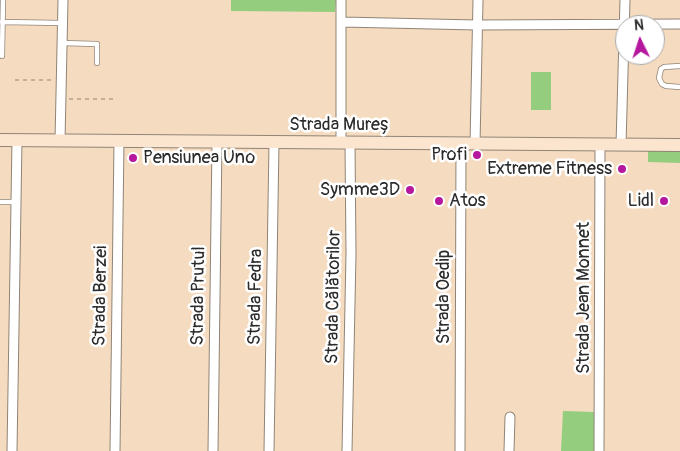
<!DOCTYPE html>
<html>
<head>
<meta charset="utf-8">
<style>
  body { margin:0 }
  #map { position:relative; width:680px; height:451px; overflow:hidden; background:#f5dcc0; font-family:Pangolin,sans-serif }
  canvas { display:block }
  .north { position:absolute; left:615px; top:15px; width:50px; height:50px; box-sizing:border-box; background:#fff; border:1px solid #aaa; border-radius:50%; rotate:356deg; font-size:14px; font-weight:700; line-height:20px; text-align:center; color:#2b2b2b }
  .north::after { content:''; display:block; margin:auto; width:18px; height:22px; background:#b5179e; clip-path:polygon(50% 0,100% 100%,50% 72%,0 100%) }
</style>
</head>
<body>
<div id="map">
<canvas width="680" height="451"></canvas>
<div class="north">N</div>
</div>
<script>
const c = document.querySelector('canvas').getContext('2d');
c.lineJoin = 'round';
function paint(path, color) {
  c.fillStyle = color;
  c.fill(path, 'evenodd');
}
function poly(rows) {
  const path = new Path2D();
  for (const r of rows) {
    path.moveTo(r[0], r[1]);
    for (let i = 2; i < r.length; i += 2) path.lineTo(r[i], r[i + 1]);
  }
  return path;
}
function stroke(path, color, width, dash) {
  c.strokeStyle = color;
  c.lineWidth = width;
  c.lineCap = dash ? 'butt' : 'round';
  c.setLineDash(dash || []);
  c.stroke(path);
}
function label(font, color, halo, rows, align = 'center') {
  c.font = font + ' Pangolin,sans-serif';
  c.lineWidth = 5;
  c.setLineDash([]);
  c.textBaseline = 'middle';
  c.strokeStyle = halo;
  c.fillStyle = color;
  for (const [text, x, y, turn = 0] of rows) {
    c.save();
    c.translate(x, y);
    c.rotate((+turn || 0) * Math.PI / 180);
    c.textAlign = isNaN(turn) ? turn : align;
    if (halo) c.strokeText(text, 0, 0);
    c.fillText(text, 0, 0);
    c.restore();
  }
}
const green = poly([
  [231,0,336,0,335,12,231,11],
  [531,72,551,72,551,110,531,110],
  [648,149,680,150,680,163,648,162],
  [563,411,595,412,595,451,561,451]
]);
const path = poly([
  [15,80,52,80],
  [69,99,115,99]
]);
const lane = poly([
  [2,22,62,23],
  [62,43,97,44,97,63],
  [2,56,3,0],
  [680,66,664,67,661,69,659,78,662,84,666,86,680,87],
  [0,202,16,202]
]);
const street = poly([
  [342,22,477,25,680,24],
  [60,141,63,0],
  [341,143,341,0],
  [475,144,478,0],
  [621,145,625,0],
  [12,451,17,140],
  [115,451,119,141],
  [213,451,217,142],
  [269,451,274,143],
  [347,451,351,254,350,143],
  [460,451,461,144],
  [509,451,510,417],
  [599,451,600,145]
]);
const secondary = poly([
  [0,140,680,145]
]);
const markers = [
  [477,155,5,"#b5179e"],
  [133,158,5,"#b5179e"],
  [622,169,5,"#b5179e"],
  [410,190,5,"#b5179e"],
  [439,201,5,"#b5179e"],
  [664,201,5,"#b5179e"]
];
const streetNames = [
  ["Strada Mureș",340,125],
  ["Strada Berzei",101,296,-89],
  ["Strada Prutul",199,296,-89],
  ["Strada Fedra",256,297,-89],
  ["Strada Călătorilor",334,297,-89],
  ["Strada Oedip",444,297,-90],
  ["Strada Jean Monnet",584,298,-90]
];
const poiNames = [
  ["Profi",467,155],
  ["Pensiunea Uno",143,158,"left"],
  ["Extreme Fitness",612,169],
  ["Symme3D",400,190],
  ["Atos",449,201,"left"],
  ["Lidl",654,201]
];
paint(green, '#95cd7f');
stroke(lane, '#908476', 6);
stroke(street, '#908476', 11);
stroke(secondary, '#908476', 14);
stroke(path, '#908476', 1, [4, 4]);
stroke(lane, '#fff', 4.5);
stroke(street, '#fff', 9);
stroke(secondary, '#fbe5cf', 12);
for (const [x, y, r, color] of markers) {
  const dot = new Path2D();
  dot.arc(x, y, r, 0, 2 * Math.PI);
  c.fillStyle = color;
  c.fill(dot);
  stroke(dot, '#fff', 2);
}
label('18px', '#2b2b2b', '#fff', streetNames);
label('18px', '#2b2b2b', '#fff', poiNames, 'right');
</script>
</body>
</html>
